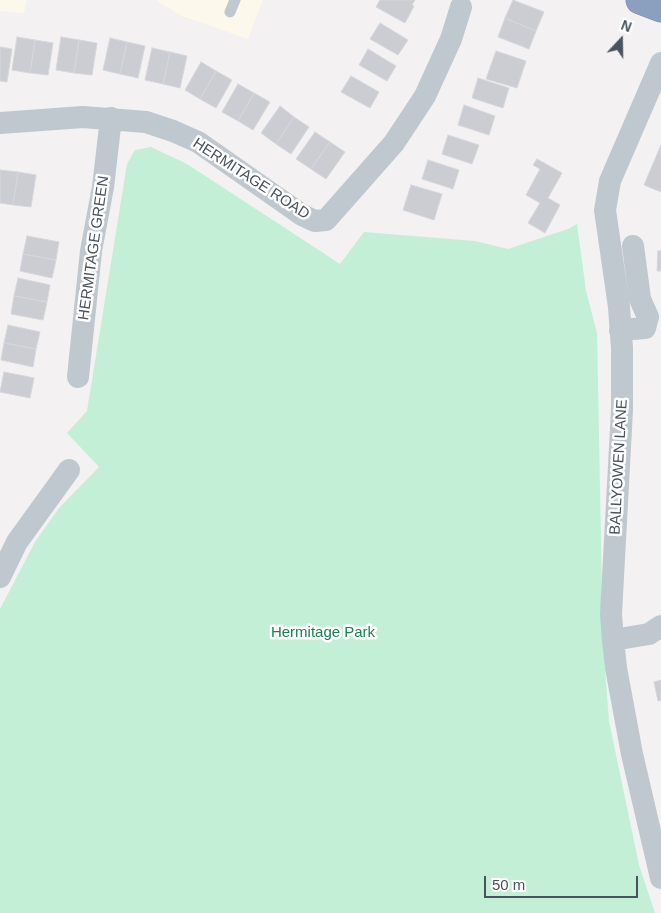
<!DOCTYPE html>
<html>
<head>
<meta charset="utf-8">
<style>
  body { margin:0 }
  #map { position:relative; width:661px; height:913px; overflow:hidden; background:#f3f1f1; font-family:Arial,sans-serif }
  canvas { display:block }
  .north { position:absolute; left:596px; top:15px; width:50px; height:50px; -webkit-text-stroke:4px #fff; paint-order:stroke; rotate:21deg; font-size:14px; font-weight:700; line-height:20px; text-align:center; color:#49535e }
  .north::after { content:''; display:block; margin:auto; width:18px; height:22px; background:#49535e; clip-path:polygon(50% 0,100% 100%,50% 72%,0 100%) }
  .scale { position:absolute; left:484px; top:876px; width:154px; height:22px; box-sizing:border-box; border:2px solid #49535e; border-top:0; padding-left:6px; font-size:15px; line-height:18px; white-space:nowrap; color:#49535e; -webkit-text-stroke:4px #fff; paint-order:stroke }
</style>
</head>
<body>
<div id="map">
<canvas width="661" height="913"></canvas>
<div class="north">N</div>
<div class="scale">50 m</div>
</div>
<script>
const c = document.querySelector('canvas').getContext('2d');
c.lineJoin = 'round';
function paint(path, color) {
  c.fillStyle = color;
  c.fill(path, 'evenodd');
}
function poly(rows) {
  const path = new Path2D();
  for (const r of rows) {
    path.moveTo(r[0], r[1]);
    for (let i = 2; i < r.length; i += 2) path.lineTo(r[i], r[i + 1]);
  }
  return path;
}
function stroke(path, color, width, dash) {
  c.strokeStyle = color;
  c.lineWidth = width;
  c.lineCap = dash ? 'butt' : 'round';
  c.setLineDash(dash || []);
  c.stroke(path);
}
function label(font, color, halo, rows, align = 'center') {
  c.font = font + ' Arial,sans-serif';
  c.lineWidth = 5;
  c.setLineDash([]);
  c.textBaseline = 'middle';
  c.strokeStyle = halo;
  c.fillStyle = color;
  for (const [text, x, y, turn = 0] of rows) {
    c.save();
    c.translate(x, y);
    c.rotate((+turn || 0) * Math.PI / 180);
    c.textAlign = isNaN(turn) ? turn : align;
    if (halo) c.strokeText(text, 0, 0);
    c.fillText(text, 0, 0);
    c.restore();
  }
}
const commercial = poly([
  [0,0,27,0,24,13,0,11],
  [156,0,263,0,248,39,182,16]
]);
const green = poly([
  [151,147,187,164,340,264,364,232,475,241,508,249,568,229,577,224,586,291,597,333,603,645,609,721,639,865,655,913,0,913,0,609,35,542,59,508,99,467,67,433,87,411,127,164,135,150]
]);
const building = poly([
  [380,0,415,0,412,5,414,6,405,23,376,7,380,0],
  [513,0,544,12,536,31,505,18,513,0],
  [505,18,536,31,529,49,498,37,505,18],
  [380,23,408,40,398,55,370,39,380,23],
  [17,37,35,40,30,73,12,70,17,37],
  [61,37,79,40,74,73,56,70,61,37],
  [110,38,127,42,120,74,103,70,110,38],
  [35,40,53,43,48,75,30,73,35,40],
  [79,40,97,43,92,75,74,73,79,40],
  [127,42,145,46,138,78,120,74,127,42],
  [0,47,12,49,7,82,0,81,0,47],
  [152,48,170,52,163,84,145,80,152,48],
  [368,49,396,66,387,81,359,65,368,49],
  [496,51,526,61,517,88,486,79,496,51],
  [170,52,187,56,180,88,163,84,170,52],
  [201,62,216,71,200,99,185,90,201,62],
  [216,71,232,80,216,108,200,99,216,71],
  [351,76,379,92,370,108,341,92,351,76],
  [478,78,509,88,503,108,472,98,478,78],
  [238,84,254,93,238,121,222,112,238,84],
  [254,93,270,102,253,130,238,121,254,93],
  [464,105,495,116,489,135,458,125,464,105],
  [280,106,294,117,276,144,261,133,280,106],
  [294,117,309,127,291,154,276,144,294,117],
  [315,132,330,142,311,169,296,159,315,132],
  [448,135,479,145,472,164,442,154,448,135],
  [330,142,345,152,326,179,311,169,330,142],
  [661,145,661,192,644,185,661,145],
  [537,159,562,173,548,198,560,205,545,233,528,223,540,203,526,195,540,169,533,165,537,159],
  [428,160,459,170,453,189,422,179,428,160],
  [0,170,18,172,13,205,0,203,0,170],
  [18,172,36,175,31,207,13,205,18,172],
  [411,185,442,194,434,220,403,210,411,185],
  [27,236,59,242,56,260,23,254,27,236],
  [658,251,661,251,661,271,657,271,658,251],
  [23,254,56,260,52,278,20,271,23,254],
  [18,278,50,285,47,302,14,296,18,278],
  [14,296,47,302,43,320,11,314,14,296],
  [8,325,40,332,36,349,4,343,8,325],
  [4,343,36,349,33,367,1,360,4,343],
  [4,372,34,378,30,398,0,392,4,372],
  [661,680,661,700,658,701,654,682,661,680]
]);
const lane = poly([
  [230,12,235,0]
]);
const street = poly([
  [661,63,610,181,605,210,619,307,622,348,622,410,611,614,613,640,616,668,632,754,661,878],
  [0,123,83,117,146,122,173,131,198,142,302,215,315,221,326,220,394,143,425,96,451,39,461,7],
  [620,330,645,328,648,317,640,299,633,246],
  [78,377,91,251,103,187,111,118],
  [0,577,17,542,69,470],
  [613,640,649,634,661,626]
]);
const highway = poly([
  [640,0,661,8]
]);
const streetNames = [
  ["HERMITAGE ROAD",251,179,33],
  ["HERMITAGE GREEN",94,248,-82],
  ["BALLYOWEN LANE",619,467,-87]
];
const parkNames = [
  ["Hermitage Park",323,633]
];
paint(commercial, '#fcf8ec');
paint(green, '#c2efd6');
paint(building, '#cbcdd3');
stroke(building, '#d5d7dc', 1);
stroke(highway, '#768baa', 29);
stroke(lane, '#bfc7cf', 11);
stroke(street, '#bfc7cf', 22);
stroke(highway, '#8aa0be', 28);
label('15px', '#49535e', '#fff', streetNames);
label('15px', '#1a7f52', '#fff', parkNames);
</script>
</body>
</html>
